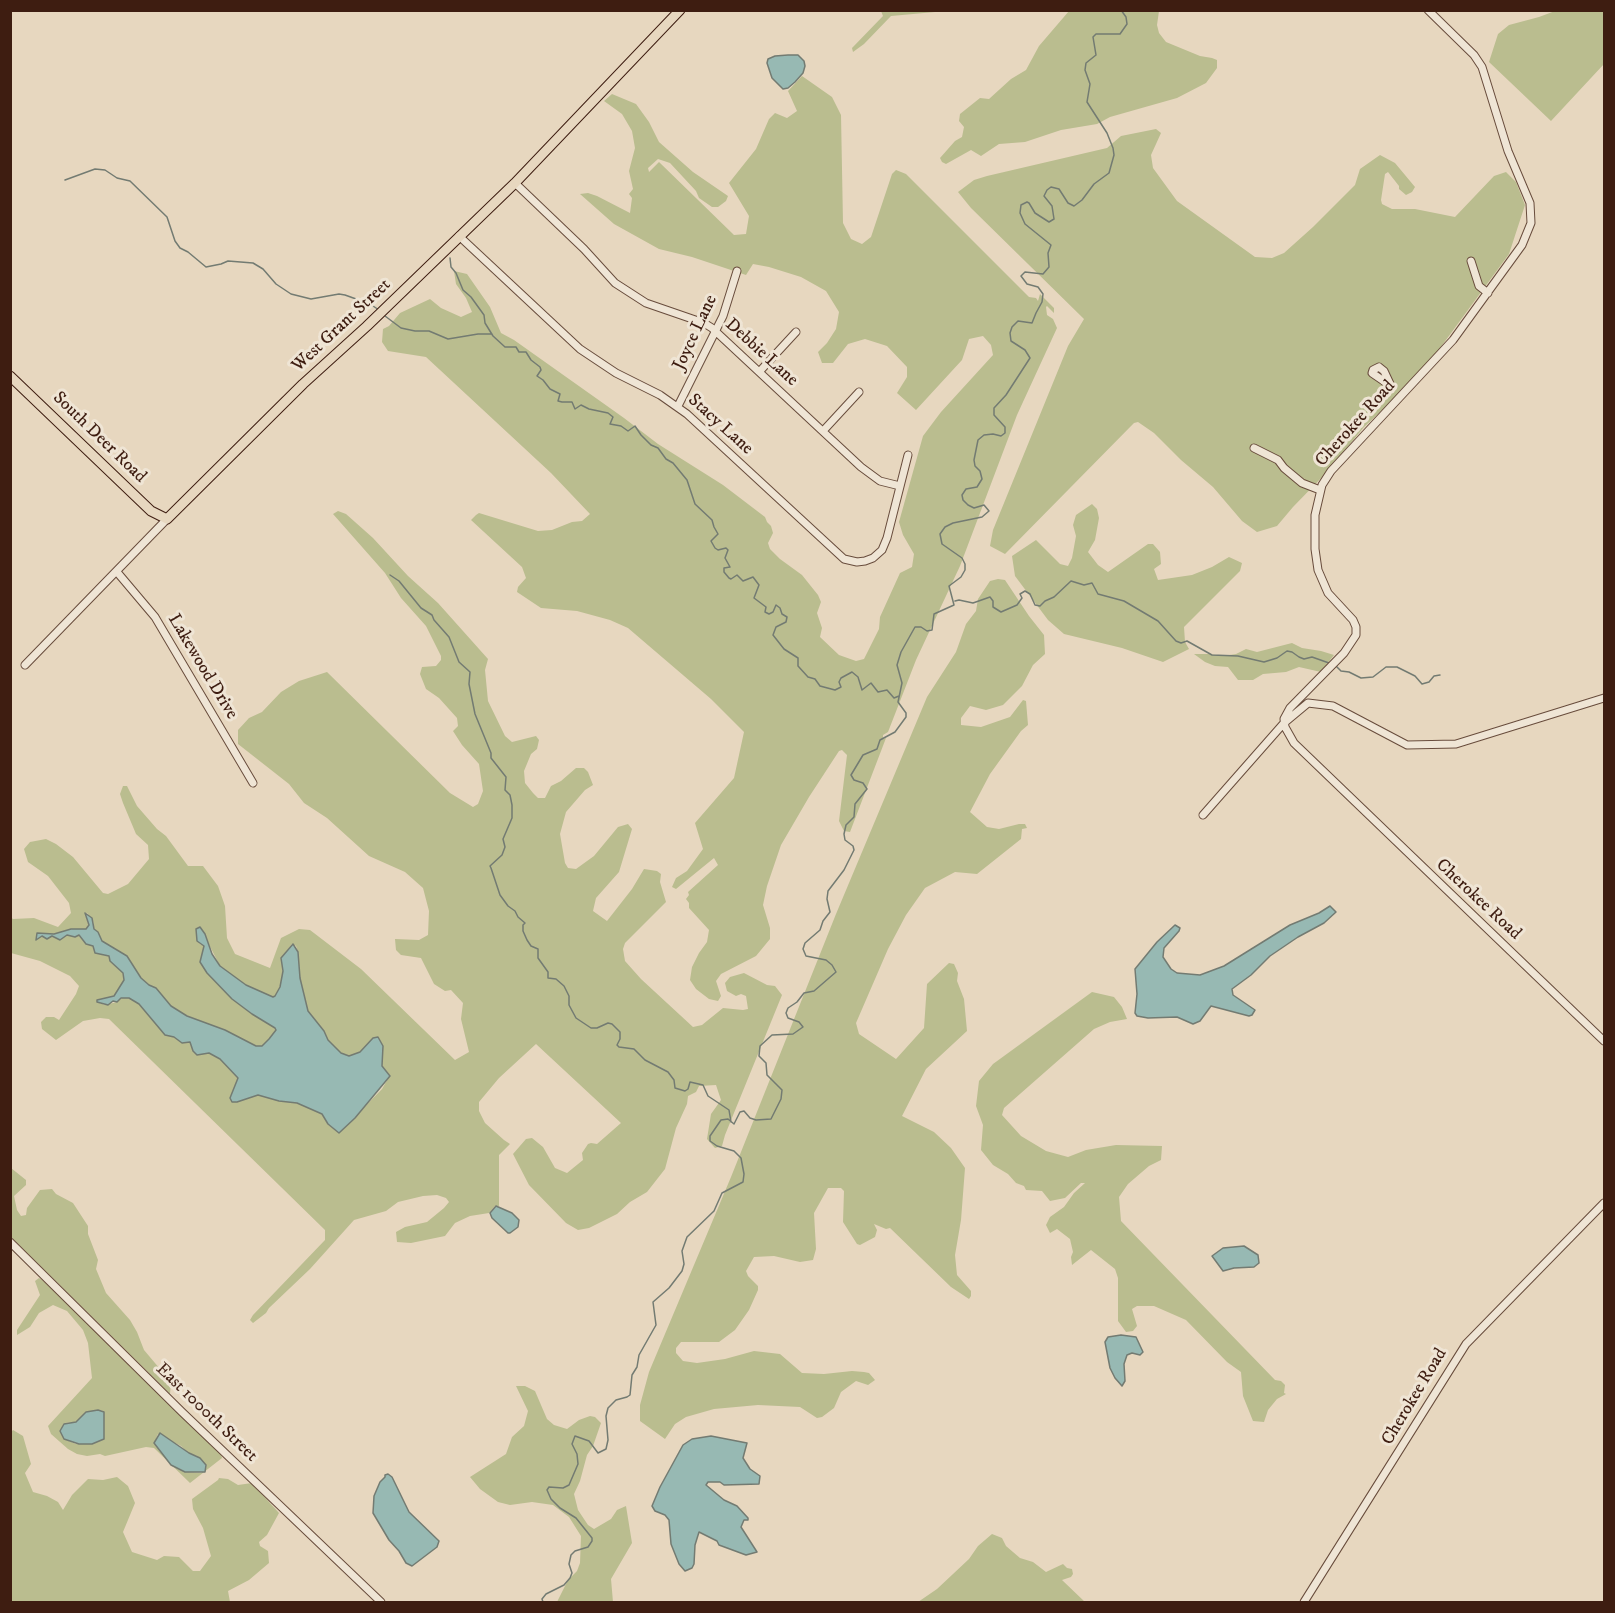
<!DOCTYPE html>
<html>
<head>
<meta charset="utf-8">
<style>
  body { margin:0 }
  #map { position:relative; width:1615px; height:1613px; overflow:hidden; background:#e7d7bf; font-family:"IM FELL DW Pica",serif }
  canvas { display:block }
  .frame { position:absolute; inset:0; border:12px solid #3e1d11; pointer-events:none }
</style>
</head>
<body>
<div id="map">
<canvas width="1615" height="1613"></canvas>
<div class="frame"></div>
</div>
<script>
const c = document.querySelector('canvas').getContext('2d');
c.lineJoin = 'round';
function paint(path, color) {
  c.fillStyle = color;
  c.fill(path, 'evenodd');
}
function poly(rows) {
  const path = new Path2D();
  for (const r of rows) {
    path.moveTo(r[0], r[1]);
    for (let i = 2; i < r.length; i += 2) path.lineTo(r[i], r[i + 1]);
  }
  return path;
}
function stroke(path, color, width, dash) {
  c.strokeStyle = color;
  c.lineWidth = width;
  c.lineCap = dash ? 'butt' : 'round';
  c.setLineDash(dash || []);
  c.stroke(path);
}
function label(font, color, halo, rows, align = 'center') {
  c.font = font + ' "IM FELL DW Pica",serif';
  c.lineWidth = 6;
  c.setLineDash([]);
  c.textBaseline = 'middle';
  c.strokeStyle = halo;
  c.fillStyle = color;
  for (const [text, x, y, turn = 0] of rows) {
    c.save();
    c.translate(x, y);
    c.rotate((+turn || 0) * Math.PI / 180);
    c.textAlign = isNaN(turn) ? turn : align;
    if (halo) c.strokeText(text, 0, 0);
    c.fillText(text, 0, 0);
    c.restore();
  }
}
const green = poly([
  [881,11,881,10,946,11,891,16,864,44,853,52,852,48,883,16],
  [1069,11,1159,11,1157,25,1159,33,1166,42,1200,56,1212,58,1217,60,1217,68,1206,83,1177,98,1110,117,1097,124,1061,130,1025,142,999,144,981,156,971,150,946,164,942,162,940,158,955,141,962,137,964,127,959,121,960,114,980,98,989,99,1011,79,1026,70,1039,46],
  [1555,11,1604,11,1604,64,1551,121,1489,62,1498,34,1509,25,1539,17],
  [802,76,832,97,841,115,843,223,851,239,862,244,871,237,892,174,896,170,906,174,1029,297,1036,298,1038,301,1040,294,1054,308,1054,313,1047,306,1046,307,1047,315,1053,319,1057,328,1017,415,960,566,916,660,888,732,883,735,883,739,886,738,850,832,844,831,839,821,847,755,842,750,839,751,809,797,781,845,767,886,763,905,770,928,770,939,756,956,721,974,716,981,721,996,718,1001,709,999,696,989,690,980,692,967,699,953,707,942,709,930,689,908,689,903,686,899,689,895,688,892,718,865,714,858,676,889,672,887,676,878,687,871,703,849,695,823,734,778,744,732,711,699,628,628,610,620,577,611,541,608,517,592,518,587,526,578,522,567,471,520,476,515,479,513,538,531,552,530,572,522,582,521,590,514,551,473,426,357,388,351,382,342,383,329,389,326,400,313,430,299,441,308,461,317,472,312,466,298,456,284,454,271,467,274,490,307,501,333,514,340,624,418,658,444,723,485,765,517,767,522,771,526,773,533,768,543,770,549,780,559,802,575,818,595,821,602,817,613,822,628,820,637,839,655,856,661,864,659,879,629,880,617,900,573,912,567,914,554,903,535,899,522,923,436,941,412,993,355,991,345,983,336,969,339,962,360,916,410,897,393,907,377,907,367,887,346,865,339,848,344,833,363,822,363,818,352,827,343,836,329,839,312,826,291,801,277,769,267,753,264,746,275,692,257,659,249,614,224,580,194,588,193,597,196,630,213,632,198,629,194,633,189,629,171,635,148,632,131,622,114,604,101,612,94,636,104,649,122,659,142,693,172,728,196,726,201,718,207,712,207,699,198,696,191,670,163,658,159,648,168,649,172,659,162,734,235,746,234,749,216,729,183,756,149,769,119,775,113,787,118,797,111,788,91],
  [1156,129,1161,133,1151,155,1153,168,1177,201,1255,257,1272,258,1284,253,1313,227,1355,185,1360,169,1380,155,1395,163,1415,187,1412,192,1406,195,1399,189,1399,186,1388,172,1385,174,1381,200,1382,204,1392,209,1415,209,1455,217,1494,176,1506,172,1516,182,1525,205,1509,254,1421,374,1364,427,1328,471,1293,507,1277,526,1257,532,1242,521,1213,487,1181,460,1154,433,1138,422,1134,423,1005,554,990,546,993,530,1068,346,1084,319,971,208,958,192,974,180,987,176,1107,148,1121,136],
  [1092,504,1097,509,1099,518,1095,540,1088,552,1098,565,1108,572,1148,544,1153,544,1160,552,1161,564,1154,569,1158,580,1192,575,1212,567,1229,557,1242,563,1240,571,1184,627,1185,642,1189,649,1163,662,1122,648,1064,634,1048,620,1015,576,1012,556,1036,540,1060,564,1068,566,1072,558,1076,536,1073,525,1076,515],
  [338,511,346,514,373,538,408,576,438,603,488,659,485,670,488,701,505,736,512,742,536,736,539,740,537,749,531,754,524,771,525,783,533,793,538,798,545,798,551,786,561,781,576,768,584,768,588,772,593,785,585,790,566,812,560,834,565,863,568,868,576,869,594,856,618,827,628,824,632,829,619,872,596,898,593,911,607,921,632,889,644,869,657,871,661,874,660,882,666,902,625,943,623,949,625,961,641,979,693,1027,702,1025,723,1008,743,1010,748,1009,746,996,741,994,736,996,727,991,725,983,730,977,744,973,767,985,775,986,782,995,725,1135,722,1146,715,1148,707,1139,711,1114,721,1100,716,1085,699,1086,696,1092,688,1096,687,1104,676,1128,665,1169,647,1192,630,1202,617,1214,589,1228,578,1230,566,1223,529,1185,513,1154,526,1139,532,1138,543,1147,555,1168,567,1173,583,1160,582,1153,588,1144,591,1143,597,1144,621,1123,536,1044,499,1078,479,1102,479,1111,485,1123,504,1140,510,1144,499,1155,499,1206,495,1206,489,1213,470,1216,455,1223,445,1236,411,1243,397,1242,396,1232,405,1227,427,1222,444,1208,449,1202,446,1198,437,1195,423,1196,398,1202,386,1211,354,1220,310,1269,269,1308,266,1313,253,1323,250,1320,253,1315,325,1240,325,1230,109,1019,100,1018,83,1021,56,1040,42,1029,41,1022,46,1017,54,1017,59,1020,76,994,79,986,70,976,40,961,11,953,10,917,13,919,34,918,58,927,71,913,69,903,48,876,28,862,24,849,30,842,46,839,56,844,73,857,103,893,108,894,128,884,149,859,148,845,136,834,123,803,120,794,123,786,127,786,137,806,157,829,166,836,188,866,203,866,218,886,225,906,227,938,235,954,270,968,281,938,299,929,310,930,361,969,455,1060,469,1052,461,1019,463,1003,451,990,445,991,434,984,421,958,401,955,396,950,395,939,419,940,428,935,429,911,423,888,405,872,369,856,327,818,304,803,289,784,238,744,238,730,249,718,262,712,281,692,299,681,327,672,450,793,473,807,478,804,483,791,479,764,462,745,453,731,458,726,457,718,439,698,426,689,420,674,422,667,436,666,441,660,441,656,426,626,401,598,385,573,333,514],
  [87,913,93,920,94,929,98,932,102,941,127,956,141,978,149,985,156,989,171,1006,187,1016,222,1029,256,1046,262,1046,269,1039,276,1030,275,1028,252,1014,232,999,207,973,200,962,204,946,200,944,196,938,198,932,200,927,220,966,246,985,273,997,275,996,280,987,283,971,281,958,292,944,296,946,298,952,300,978,308,1011,324,1031,328,1040,341,1053,349,1056,360,1052,373,1038,378,1037,383,1046,382,1066,390,1075,382,1089,339,1133,328,1124,322,1114,297,1103,279,1101,258,1095,234,1102,230,1098,238,1078,220,1059,209,1053,197,1054,193,1051,190,1042,182,1043,174,1037,165,1035,139,1004,129,998,123,997,117,1002,105,1005,97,1002,97,1000,114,996,124,980,123,973,110,961,109,956,95,953,93,946,86,944,78,935,52,936,47,939,42,936,40,937,36,936,38,933,54,934,67,930,86,929,89,926,85,914],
  [998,579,1005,580,1029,616,1044,635,1045,654,1033,665,1022,686,1003,705,986,710,970,706,961,718,961,725,981,727,1010,717,1023,700,1026,701,1028,725,1021,731,990,774,970,812,987,827,999,829,1019,824,1025,824,1027,828,1022,829,1021,839,977,874,955,872,925,888,906,915,888,949,856,1023,859,1034,896,1059,924,1028,927,984,949,963,954,964,958,973,957,981,964,999,967,1031,926,1069,902,1116,934,1132,951,1148,965,1168,961,1220,955,1255,957,1275,971,1291,971,1296,969,1299,951,1287,890,1228,886,1229,874,1224,877,1230,875,1237,860,1245,857,1244,843,1222,844,1191,841,1188,828,1188,814,1213,816,1249,813,1260,800,1262,774,1256,754,1257,746,1271,748,1276,758,1286,758,1290,749,1310,735,1330,719,1342,681,1342,676,1348,676,1353,683,1361,697,1363,725,1359,754,1351,780,1354,802,1373,824,1374,852,1371,864,1372,869,1373,875,1380,868,1385,856,1381,841,1392,834,1408,822,1417,817,1418,800,1407,758,1405,714,1409,686,1417,675,1424,665,1439,640,1421,640,1405,649,1372,731,1177,836,914,927,697,956,652,966,624,976,611,978,599,990,581],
  [1292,643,1302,648,1321,651,1334,655,1321,672,1299,667,1286,672,1263,674,1253,680,1238,680,1228,667,1215,666,1205,662,1194,654,1209,654,1223,656,1236,654,1246,649,1257,652],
  [1092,992,1114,997,1122,1007,1127,1019,1110,1022,1094,1029,1004,1108,1002,1115,1021,1136,1046,1151,1068,1157,1086,1150,1116,1145,1162,1146,1161,1160,1149,1166,1128,1184,1119,1197,1121,1221,1275,1380,1281,1381,1285,1385,1284,1393,1286,1394,1277,1399,1268,1410,1264,1422,1253,1421,1243,1396,1241,1372,1227,1362,1186,1320,1154,1306,1137,1306,1132,1309,1137,1326,1133,1331,1126,1332,1118,1321,1118,1278,1115,1269,1091,1250,1072,1265,1071,1257,1073,1252,1070,1239,1057,1229,1050,1233,1046,1225,1050,1217,1064,1207,1074,1193,1085,1183,1081,1183,1065,1198,1050,1201,1042,1191,1026,1190,1024,1186,1016,1183,1008,1174,993,1165,981,1150,983,1125,976,1106,979,1081,993,1064],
  [11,1168,26,1180,26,1185,14,1196,17,1210,21,1216,26,1215,27,1208,40,1190,52,1189,56,1194,73,1203,88,1226,88,1234,98,1260,96,1269,106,1293,130,1320,137,1332,144,1350,171,1382,170,1394,11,1237],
  [39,1278,51,1286,221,1454,222,1458,190,1483,154,1448,146,1447,105,1456,100,1454,87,1456,77,1454,68,1449,51,1434,48,1426,92,1378,88,1343,83,1330,67,1311,53,1305,39,1313,30,1327,17,1335,17,1330,40,1295,35,1281],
  [98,1410,103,1411,104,1439,94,1443,76,1444,64,1439,63,1428,65,1423,76,1422,86,1412],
  [158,1434,181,1446,188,1453,197,1456,202,1473,185,1472,177,1467,154,1443],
  [516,1386,525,1386,535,1391,547,1419,554,1425,567,1429,579,1420,590,1416,595,1417,601,1423,593,1446,587,1455,580,1481,574,1494,578,1510,588,1525,594,1529,611,1519,617,1510,626,1506,632,1543,611,1579,613,1602,557,1602,568,1580,577,1571,580,1563,581,1536,569,1517,553,1505,532,1502,510,1505,498,1502,480,1489,470,1477,506,1454,512,1437,524,1426,528,1411],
  [13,1430,23,1436,31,1464,25,1473,33,1492,47,1496,58,1502,63,1510,72,1495,88,1479,103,1480,117,1477,128,1486,135,1503,123,1532,132,1552,157,1560,164,1556,179,1557,193,1571,200,1571,211,1556,203,1528,193,1509,192,1499,218,1480,219,1478,228,1479,238,1485,252,1483,279,1513,267,1535,259,1542,260,1546,268,1551,269,1563,249,1580,228,1591,230,1602,11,1602,10,1433],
  [992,1534,1002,1538,1006,1546,1020,1558,1033,1562,1046,1572,1063,1564,1067,1568,1072,1569,1073,1574,1071,1577,1062,1580,1085,1602,918,1602,937,1589,969,1559,978,1546]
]);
const water = poly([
  [788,55,798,55,804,61,805,66,803,73,795,82,788,88,783,89,772,78,767,63,768,59,775,56,788,55],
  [1330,906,1336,912,1324,923,1298,937,1270,956,1251,975,1232,989,1233,995,1255,1010,1252,1015,1249,1016,1211,1006,1200,1021,1193,1024,1177,1017,1148,1018,1137,1016,1135,1013,1137,994,1135,969,1157,942,1175,925,1180,928,1179,931,1164,948,1163,957,1171,969,1177,973,1200,975,1224,966,1290,925,1319,913,1330,906],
  [85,913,92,918,94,929,98,932,102,941,127,956,141,978,149,985,156,988,171,1006,187,1016,225,1030,256,1046,262,1046,269,1039,276,1030,275,1028,252,1014,232,999,207,973,200,962,204,946,197,941,196,929,200,927,205,934,212,954,220,966,246,985,273,997,275,996,280,987,283,971,281,958,293,944,298,952,300,978,308,1011,324,1031,328,1040,341,1053,349,1056,360,1052,373,1038,378,1037,383,1046,382,1066,390,1076,355,1118,339,1133,328,1124,322,1114,297,1103,279,1101,258,1095,237,1102,232,1102,230,1098,238,1078,220,1059,209,1053,197,1055,193,1051,190,1042,182,1043,174,1037,165,1035,139,1004,129,998,121,998,117,1002,113,1001,108,1005,97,1002,97,1000,114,996,124,980,123,973,110,961,109,956,95,953,93,946,86,944,79,935,75,937,67,935,60,940,52,936,47,939,42,936,36,940,37,933,54,934,71,929,86,929,89,925,85,913],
  [496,1206,512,1213,519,1220,518,1227,510,1233,508,1233,492,1218,490,1213,496,1206],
  [1244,1246,1258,1255,1259,1263,1254,1267,1234,1268,1223,1271,1212,1256,1223,1248,1244,1246],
  [1121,1335,1136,1337,1143,1352,1140,1355,1132,1353,1127,1355,1124,1364,1125,1381,1122,1386,1115,1378,1110,1368,1105,1342,1108,1337,1121,1335],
  [98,1410,104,1412,104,1439,92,1444,79,1444,64,1439,60,1431,64,1424,76,1422,86,1412,98,1410],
  [160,1433,189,1453,200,1458,206,1465,205,1472,185,1472,171,1465,154,1443,160,1433],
  [711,1436,747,1443,743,1458,750,1469,760,1476,759,1484,724,1485,720,1482,708,1482,706,1485,724,1500,737,1506,748,1518,748,1520,744,1520,741,1527,757,1552,746,1555,719,1545,717,1541,699,1532,695,1545,694,1564,692,1568,685,1571,679,1564,671,1544,669,1520,665,1515,655,1511,652,1506,660,1487,683,1445,692,1439,711,1436],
  [388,1474,392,1477,409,1512,439,1541,437,1547,412,1566,406,1563,399,1551,389,1540,373,1513,374,1496,380,1482,385,1477,385,1475,388,1474]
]);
const stream = poly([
  [65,180,95,169,105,170,117,178,130,181,167,217,175,241,180,248,188,252,206,267,221,264,228,261,253,263,263,269,276,284,291,294,311,299,339,294,345,295,370,304,379,310],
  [450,258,451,267,456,273,463,290,471,297,484,315,485,323,493,336,505,347,516,347,519,352,526,352,531,360,540,367,541,370,537,376,543,380,550,389,560,394,558,401,562,402,572,402,575,409,581,405,589,409,608,413,613,417,610,424,621,426,628,431,635,426,641,435,651,445,658,448,666,459,673,463,687,480,695,504,712,520,714,527,718,534,711,541,715,548,718,550,726,548,728,550,725,558,730,567,724,568,724,572,729,578,731,579,737,575,743,581,753,577,759,585,754,598,766,607,765,612,769,614,773,612,776,605,780,608,782,614,787,617,786,622,776,627,773,635,784,649,798,658,798,666,808,677,815,679,820,686,835,690,841,687,839,682,841,678,852,672,858,677,862,690,871,683,878,692,887,690,894,698,899,696],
  [385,316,401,328,415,331,429,331,448,339,478,334,492,334],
  [390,575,399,581,421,608,432,615,434,620,449,637,459,662,470,672,469,684,475,714,491,753,491,758,506,777,505,790,510,795,512,805,512,818,503,839,505,847,502,855,490,866,491,868,500,895,508,906,515,911,518,917,525,923,523,925,523,931,527,940,531,946,538,949,538,958,548,972,548,978,556,979,564,986,569,996,569,1005,576,1018,591,1028,597,1028,608,1023,612,1024,620,1032,620,1039,617,1045,619,1047,634,1049,645,1060,668,1072,674,1080,675,1088,685,1091,688,1089,690,1082,703,1085,708,1096,729,1110,731,1122],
  [955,601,959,600,973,603,990,597,993,601,993,607,1001,612,1017,605,1022,598,1020,594,1025,591,1030,594,1035,605,1040,606,1045,601,1054,597,1071,581,1084,585,1092,583,1098,594,1124,601,1158,621,1176,641,1181,643,1187,641,1212,655,1238,656,1264,662,1277,658,1287,651,1292,652,1299,657,1304,659,1312,657,1329,663],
  [1336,666,1341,671,1349,672,1361,678,1373,677,1386,667,1397,667,1415,676,1422,684,1429,682,1434,676,1440,675],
  [543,1602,542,1599,546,1594,564,1585,570,1578,572,1573,569,1564,571,1555,575,1551,588,1547,592,1541,592,1538,576,1518,560,1508,551,1499,547,1490,549,1487,563,1488,569,1485,578,1464,577,1454,572,1444,575,1436,589,1441,598,1453,606,1449,608,1440,606,1416,608,1408,616,1400,627,1397,630,1395,632,1375,637,1367,639,1355,656,1325,653,1302,669,1288,682,1271,684,1264,682,1251,687,1237,714,1211,722,1193,743,1182,744,1174,741,1158,734,1151,717,1146,710,1141,710,1136,721,1120,728,1119,734,1124,740,1112,744,1111,750,1118,756,1120,771,1119,781,1099,782,1090,767,1075,766,1063,759,1056,760,1046,772,1035,793,1034,803,1027,799,1022,788,1018,786,1013,788,1008,797,1002,804,993,814,991,836,972,832,965,826,960,806,956,803,949,805,943,820,930,823,921,830,912,827,899,828,891,844,870,854,850,853,846,845,840,844,834,846,825,854,817,855,804,867,789,863,783,854,780,851,775,863,755,877,749,880,740,895,732,906,717,906,713,898,702,902,683,897,665,901,652,915,627,921,627,927,631,932,630,934,614,954,605,949,586,961,577,965,570,965,564,962,558,942,544,940,534,945,527,953,523,982,517,989,511,984,505,974,508,968,505,963,500,962,495,966,489,977,487,982,479,980,471,975,466,974,460,978,440,984,435,993,434,1001,436,1005,433,1005,427,994,415,994,408,1006,395,1030,358,1025,350,1011,341,1010,333,1012,327,1018,321,1032,323,1036,313,1042,302,1043,294,1038,287,1027,284,1021,276,1025,272,1043,274,1049,267,1048,253,1051,245,1025,224,1020,213,1021,205,1027,202,1029,203,1035,213,1049,222,1054,219,1052,206,1044,196,1047,190,1051,187,1059,189,1068,203,1074,206,1082,200,1094,184,1109,173,1114,155,1113,148,1107,133,1087,102,1090,84,1085,70,1086,63,1096,55,1093,37,1096,34,1120,34,1127,24,1126,17,1121,10]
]);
const minor = poly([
  [1428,10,1474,55,1482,67,1508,151,1530,203,1531,223,1522,245,1453,340,1331,471,1322,485,1315,515,1315,549,1318,570,1328,593,1353,620,1356,627,1356,635,1344,653,1290,708,1284,719,1285,727,1294,743,1604,1041],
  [515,183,584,249,615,283,646,303,704,323,712,328,861,467,880,481,900,486],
  [459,236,580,349,616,373,660,395,687,414,844,559,857,562,865,561,873,558,882,550,887,538,908,455],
  [1471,261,1479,286,1488,293],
  [1379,367,1384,371,1391,386,1372,373,1373,370,1379,367],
  [760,371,796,332],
  [678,406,723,316,737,271],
  [823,431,859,392],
  [1254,448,1278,460,1284,468,1302,483,1320,490],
  [117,572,155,617,253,783],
  [25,665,167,519],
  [1203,815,1284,723,1308,703,1333,706,1407,745,1456,744,1604,698],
  [10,1242,182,1412,381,1602],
  [1304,1602,1466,1344,1604,1203]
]);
const major = poly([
  [10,376,151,511,167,519,303,384,367,326,515,183,680,10]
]);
const streetNames = [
  ["West Grant Street",342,326,-43],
  ["Joyce Lane",696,333,-65],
  ["Debbie Lane",761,353,42],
  ["Cherokee Road",1356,424,-48],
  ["Stacy Lane",720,425,42],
  ["South Deer Road",99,438,44],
  ["Lakewood Drive",202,667,59],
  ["Cherokee Road",1478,900,43],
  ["Cherokee Road",1415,1397,-59],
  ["East 1000th Street",206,1413,44]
];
paint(green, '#babd8f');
paint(water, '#97b9b3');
stroke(water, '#737b72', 1.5);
stroke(stream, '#737b72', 1.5);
stroke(minor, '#684c3c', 9);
stroke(major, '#3e1d11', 11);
stroke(minor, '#efe5d5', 7);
stroke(major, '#e7d7bf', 9);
label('18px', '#3e1d11', '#efe5d5', streetNames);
</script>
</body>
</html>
